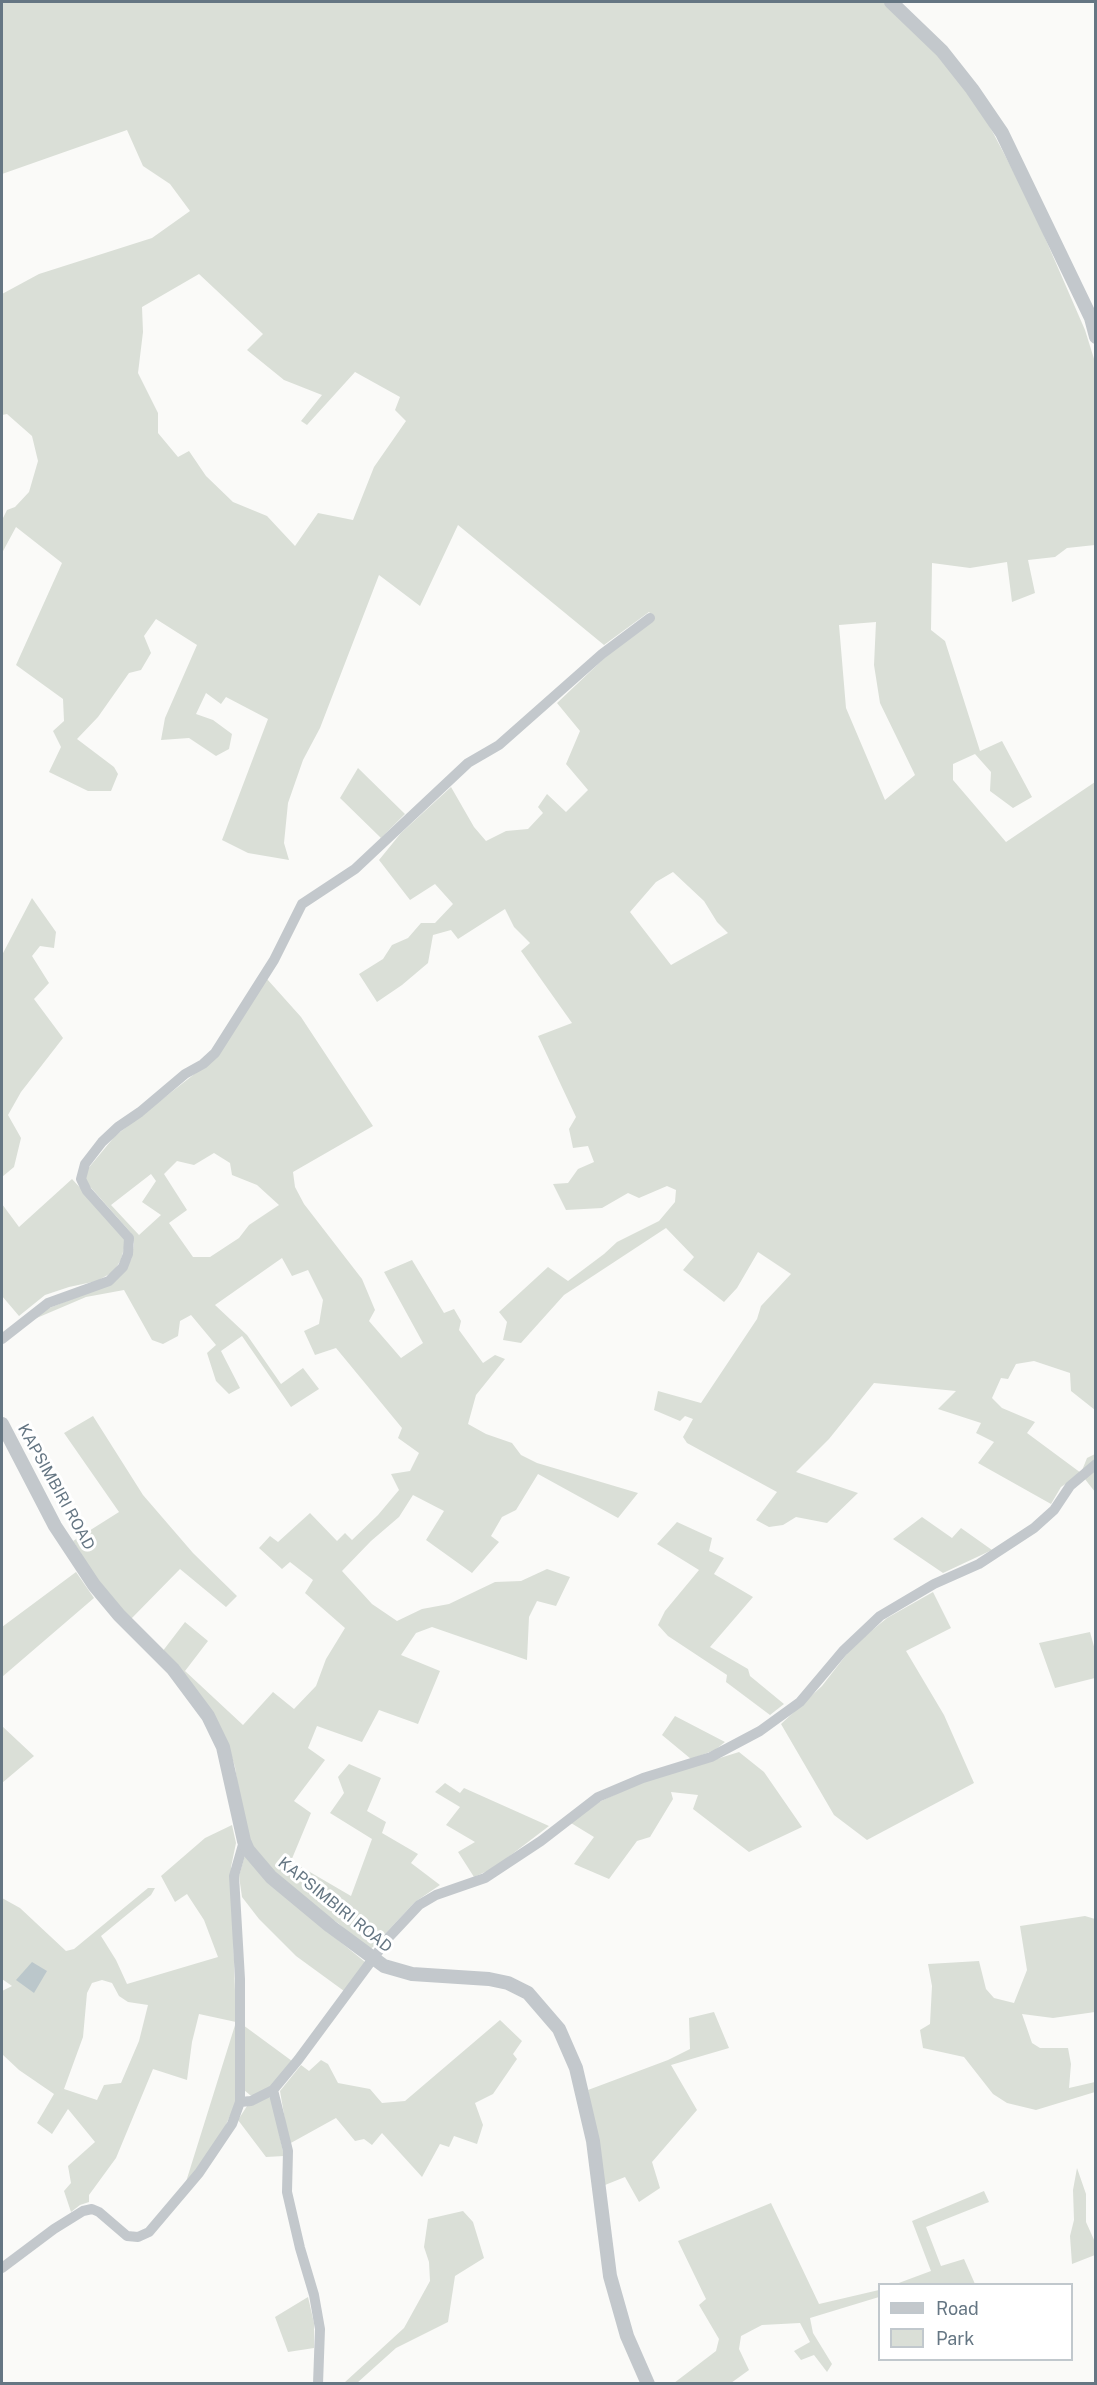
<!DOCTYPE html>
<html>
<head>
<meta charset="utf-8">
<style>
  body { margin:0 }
  #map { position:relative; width:1097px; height:2385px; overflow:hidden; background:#fafaf8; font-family:"Public Sans",sans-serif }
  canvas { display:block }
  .frame { position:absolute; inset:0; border:3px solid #657683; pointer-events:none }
  .legend { position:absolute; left:878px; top:2283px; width:195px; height:78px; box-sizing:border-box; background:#fff; border:2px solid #c1c8cd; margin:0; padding:8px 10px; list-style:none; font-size:18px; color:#657683 }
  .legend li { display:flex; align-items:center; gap:12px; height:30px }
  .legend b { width:30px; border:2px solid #c1c8cd }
</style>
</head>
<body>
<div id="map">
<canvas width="1097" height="2385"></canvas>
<div class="frame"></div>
<ul class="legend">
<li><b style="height:8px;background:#c3c8cc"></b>Road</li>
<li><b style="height:16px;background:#dadfd7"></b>Park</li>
</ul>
</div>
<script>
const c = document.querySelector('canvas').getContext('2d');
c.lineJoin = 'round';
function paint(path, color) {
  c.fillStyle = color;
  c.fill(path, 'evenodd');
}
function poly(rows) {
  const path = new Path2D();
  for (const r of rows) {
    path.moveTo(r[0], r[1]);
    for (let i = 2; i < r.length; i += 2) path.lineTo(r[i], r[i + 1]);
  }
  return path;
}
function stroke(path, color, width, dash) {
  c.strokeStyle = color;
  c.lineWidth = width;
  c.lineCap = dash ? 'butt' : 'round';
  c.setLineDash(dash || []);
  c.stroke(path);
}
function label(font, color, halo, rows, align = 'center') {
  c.font = font + ' "Public Sans",sans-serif';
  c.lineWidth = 6;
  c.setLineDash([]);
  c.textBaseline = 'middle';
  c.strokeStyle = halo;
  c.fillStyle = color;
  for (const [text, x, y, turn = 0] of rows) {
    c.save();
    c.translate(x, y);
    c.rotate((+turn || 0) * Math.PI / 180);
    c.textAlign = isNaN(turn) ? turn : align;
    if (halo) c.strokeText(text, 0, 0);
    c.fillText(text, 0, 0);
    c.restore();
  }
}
const green = poly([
  [2,2,888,2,911,23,980,108,1029,201,1085,330,1095,362,1095,545,1067,548,1055,557,1028,560,1035,593,1012,602,1007,562,970,568,932,563,931,630,945,641,980,751,1002,741,1032,797,1013,808,990,791,991,772,975,754,953,764,953,780,1006,842,1095,782,1095,1410,1071,1391,1070,1373,1034,1361,1016,1364,1008,1379,1001,1378,992,1398,1002,1408,1035,1422,1027,1433,1081,1473,1087,1458,1095,1454,1095,1492,1081,1474,1061,1487,1051,1504,978,1463,994,1442,976,1433,981,1423,938,1409,956,1391,874,1383,829,1439,796,1472,858,1493,827,1523,796,1517,783,1525,769,1527,756,1520,777,1492,687,1443,683,1437,693,1419,685,1416,680,1421,654,1410,658,1391,701,1403,757,1319,761,1306,791,1274,758,1252,737,1288,724,1302,683,1270,694,1257,666,1228,564,1295,521,1343,503,1340,507,1322,499,1312,548,1267,568,1281,604,1254,617,1242,659,1221,675,1202,676,1190,667,1186,639,1198,628,1193,602,1208,566,1210,553,1184,568,1183,578,1169,594,1162,588,1146,573,1148,569,1129,576,1117,538,1036,572,1023,521,951,530,943,514,927,505,909,458,939,451,930,433,935,428,963,402,985,377,1002,359,974,383,959,392,945,408,938,421,923,435,923,453,904,435,884,410,900,379,860,401,833,451,787,474,827,486,841,506,831,528,829,543,813,538,807,547,794,566,812,588,790,566,764,580,731,557,703,614,649,654,618,649,612,604,645,458,525,420,606,379,575,320,728,303,760,288,803,284,843,289,860,248,853,222,840,268,719,226,697,221,704,206,693,196,714,213,720,232,734,229,749,216,756,189,738,161,740,165,718,197,645,156,619,144,636,151,653,141,670,129,673,98,717,77,739,114,767,118,774,111,791,88,791,49,772,61,747,53,731,64,721,63,699,16,665,62,563,16,527,2,553,2,520,7,510,15,507,29,492,38,461,32,436,7,414,2,415,2,294,39,274,152,238,190,211,170,184,143,166,127,130,2,174],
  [199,274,263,334,247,350,284,380,322,395,301,421,307,425,355,372,400,397,395,410,406,421,374,467,353,520,318,513,295,546,267,516,233,502,206,476,189,451,178,457,158,433,158,413,138,373,143,332,142,307],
  [876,622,874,665,880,703,915,775,885,800,846,708,839,625],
  [673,872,704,901,717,922,728,933,671,965,630,912,656,882],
  [358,768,405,814,381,838,340,798],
  [32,898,56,932,54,948,40,946,32,956,49,983,34,999,63,1038,21,1092,8,1115,21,1138,14,1167,2,1177,2,955],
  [267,979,301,1017,373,1126,293,1172,295,1187,304,1204,362,1279,375,1310,369,1321,401,1358,423,1343,384,1272,412,1260,444,1313,454,1309,461,1321,459,1330,483,1363,495,1355,505,1359,476,1395,468,1424,486,1434,512,1443,521,1455,537,1463,638,1493,618,1518,538,1474,516,1510,502,1517,491,1536,499,1542,472,1573,426,1540,444,1511,413,1495,399,1517,371,1541,342,1571,372,1604,397,1621,422,1609,449,1604,495,1582,521,1581,547,1569,570,1577,556,1606,537,1601,529,1617,527,1660,432,1627,416,1633,401,1655,440,1671,418,1724,379,1710,362,1742,317,1726,308,1748,325,1760,294,1801,311,1813,291,1861,351,1896,372,1839,330,1813,344,1793,338,1777,349,1764,381,1778,367,1811,386,1822,382,1833,418,1854,411,1863,440,1885,415,1902,369,1951,338,1923,322,1914,270,1867,253,1848,242,1814,235,1767,227,1742,162,1652,185,1622,208,1641,185,1671,243,1725,273,1692,294,1709,316,1686,326,1659,345,1628,305,1593,313,1580,290,1562,282,1569,259,1548,270,1536,278,1542,310,1513,337,1541,345,1533,352,1540,378,1515,399,1490,391,1474,410,1471,419,1453,398,1438,402,1428,336,1348,315,1355,304,1331,319,1324,323,1300,308,1270,292,1276,282,1258,215,1305,247,1335,281,1384,303,1368,319,1389,291,1407,242,1336,221,1351,240,1388,229,1394,216,1381,207,1353,216,1345,191,1315,180,1321,178,1336,163,1344,152,1340,124,1290,86,1297,32,1320,44,1310,108,1285,131,1260,134,1244,131,1233,86,1182,86,1171,115,1136,215,1058],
  [214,1153,230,1163,232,1175,257,1185,279,1205,249,1225,239,1238,210,1257,193,1257,169,1223,187,1210,164,1174,177,1161,194,1165],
  [151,1174,156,1181,142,1202,161,1215,139,1235,111,1205],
  [72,1179,123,1234,125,1244,121,1260,113,1272,97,1281,69,1287,45,1295,19,1316,2,1296,2,1204,19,1227],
  [93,1416,143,1495,193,1553,237,1596,226,1607,180,1569,131,1619,101,1585,73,1541,119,1512,64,1433],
  [922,1517,952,1538,961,1528,992,1550,943,1573,893,1539],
  [677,1522,712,1538,709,1551,724,1558,714,1574,753,1597,710,1647,748,1669,750,1676,784,1704,770,1715,726,1682,727,1675,668,1636,658,1625,665,1611,699,1570,657,1544],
  [76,1572,94,1598,2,1677,2,1627],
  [933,1592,951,1628,906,1651,944,1715,974,1783,867,1840,834,1815,781,1724,822,1686,853,1646,887,1618],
  [1090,1632,1095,1650,1095,1678,1055,1688,1039,1643],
  [675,1716,725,1742,715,1750,691,1759,662,1735],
  [2,1726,34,1756,2,1783],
  [739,1752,764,1772,802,1827,749,1852,693,1809,698,1795,671,1792,673,1799,650,1837,637,1841,609,1879,574,1864,594,1837,571,1823,599,1802,640,1783],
  [445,1783,460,1793,464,1788,549,1826,494,1868,474,1877,458,1852,475,1842,446,1825,460,1807,435,1792],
  [232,1825,236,1843,231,1867,236,2022,236,2103,223,2131,185,2185,236,2022,199,2014,192,2042,187,2080,153,2069,116,2158,89,2195,89,2202,80,2205,71,2212,64,2191,71,2183,68,2166,95,2142,68,2109,52,2134,37,2123,54,2094,19,2070,2,2054,2,1991,12,1986,2,1979,2,1898,20,1908,66,1951,74,1949,148,1888,155,1888,151,1895,101,1936,116,1960,127,1984,218,1957,204,1920,187,1894,175,1902,161,1876,205,1838],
  [102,1980,112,1983,119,1996,128,2002,148,2005,139,2041,121,2083,104,2085,97,2100,64,2089,83,2037,87,1993,92,1983],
  [245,1855,273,1887,365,1962,344,1991,296,1956,259,1919,242,1897,239,1876],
  [1085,1916,1095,1919,1095,2012,1053,2018,1022,2014,1032,2043,1040,2048,1068,2048,1071,2064,1069,2088,1095,2082,1095,2092,1036,2110,1007,2103,993,2094,964,2057,923,2048,920,2030,930,2024,932,1986,928,1964,979,1961,986,1989,994,1998,1014,2003,1027,1970,1020,1926],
  [714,2012,729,2048,671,2065,697,2110,652,2162,660,2188,639,2202,625,2177,605,2185,588,2090,668,2060,690,2049,689,2018],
  [500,2020,522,2041,513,2054,517,2059,493,2094,475,2103,483,2125,477,2144,454,2136,449,2147,440,2144,422,2177,382,2133,372,2145,364,2139,355,2141,336,2118,289,2144,280,2091,301,2065,309,2071,321,2060,328,2064,338,2083,370,2089,382,2103,405,2101],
  [243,2025,292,2061,271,2086,258,2095,250,2095,244,2090],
  [268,2096,272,2100,284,2156,266,2157,238,2120,247,2106],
  [1077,2168,1086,2194,1086,2222,1095,2242,1095,2255,1072,2264,1070,2236,1074,2220,1073,2190],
  [984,2191,989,2202,926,2227,941,2266,964,2259,975,2284,896,2284,931,2271,912,2221],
  [771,2203,819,2304,879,2290,879,2297,810,2318,813,2333,832,2364,827,2372,814,2355,801,2360,794,2351,810,2342,800,2323,762,2325,741,2336,739,2349,749,2370,731,2383,674,2383,716,2351,719,2339,699,2305,706,2299,678,2241],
  [463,2211,473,2222,484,2258,455,2276,448,2322,396,2348,357,2383,344,2383,404,2328,430,2281,429,2262,424,2247,428,2219],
  [308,2297,314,2323,314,2348,288,2352,275,2317]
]);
const water = poly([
  [32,1962,47,1971,34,1993,16,1980]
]);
const minor = poly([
  [2,1339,48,1303,109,1281,123,1267,128,1254,129,1238,87,1191,81,1179,85,1164,102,1142,118,1127,140,1112,185,1074,203,1064,215,1053,274,960,302,904,355,869,468,763,499,745,602,654,650,618],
  [273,2090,288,2151,287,2192,300,2248,314,2295,320,2329,318,2384],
  [240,2102,251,2101,273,2090,298,2060,389,1937,419,1905,436,1895,485,1878,541,1841,598,1797,643,1778,711,1757,760,1731,800,1702,843,1651,880,1616,934,1584,979,1564,1034,1528,1054,1510,1070,1486,1096,1464],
  [2,2268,54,2229,83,2211,92,2209,99,2212,127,2236,138,2237,149,2232,199,2173,232,2124,240,2102,240,1979,234,1876,244,1841]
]);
const tertiary = poly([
  [891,2,942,51,972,89,1002,133,1091,318,1096,337],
  [2,1424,55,1526,94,1585,119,1615,173,1669,208,1716,223,1747,244,1841,248,1850,271,1877,330,1926,384,1966,412,1974,489,1979,508,1983,528,1993,559,2029,576,2068,593,2141,610,2276,627,2336,648,2384]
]);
const streetNames = [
  ["KAPSIMBIRI ROAD",56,1487,61],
  ["KAPSIMBIRI ROAD",335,1905,39]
];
paint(green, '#dadfd7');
paint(water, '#bbc7cb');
stroke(minor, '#c3c8cc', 10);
stroke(tertiary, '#c3c8cc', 14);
label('16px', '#657683', '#fff', streetNames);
</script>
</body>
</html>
